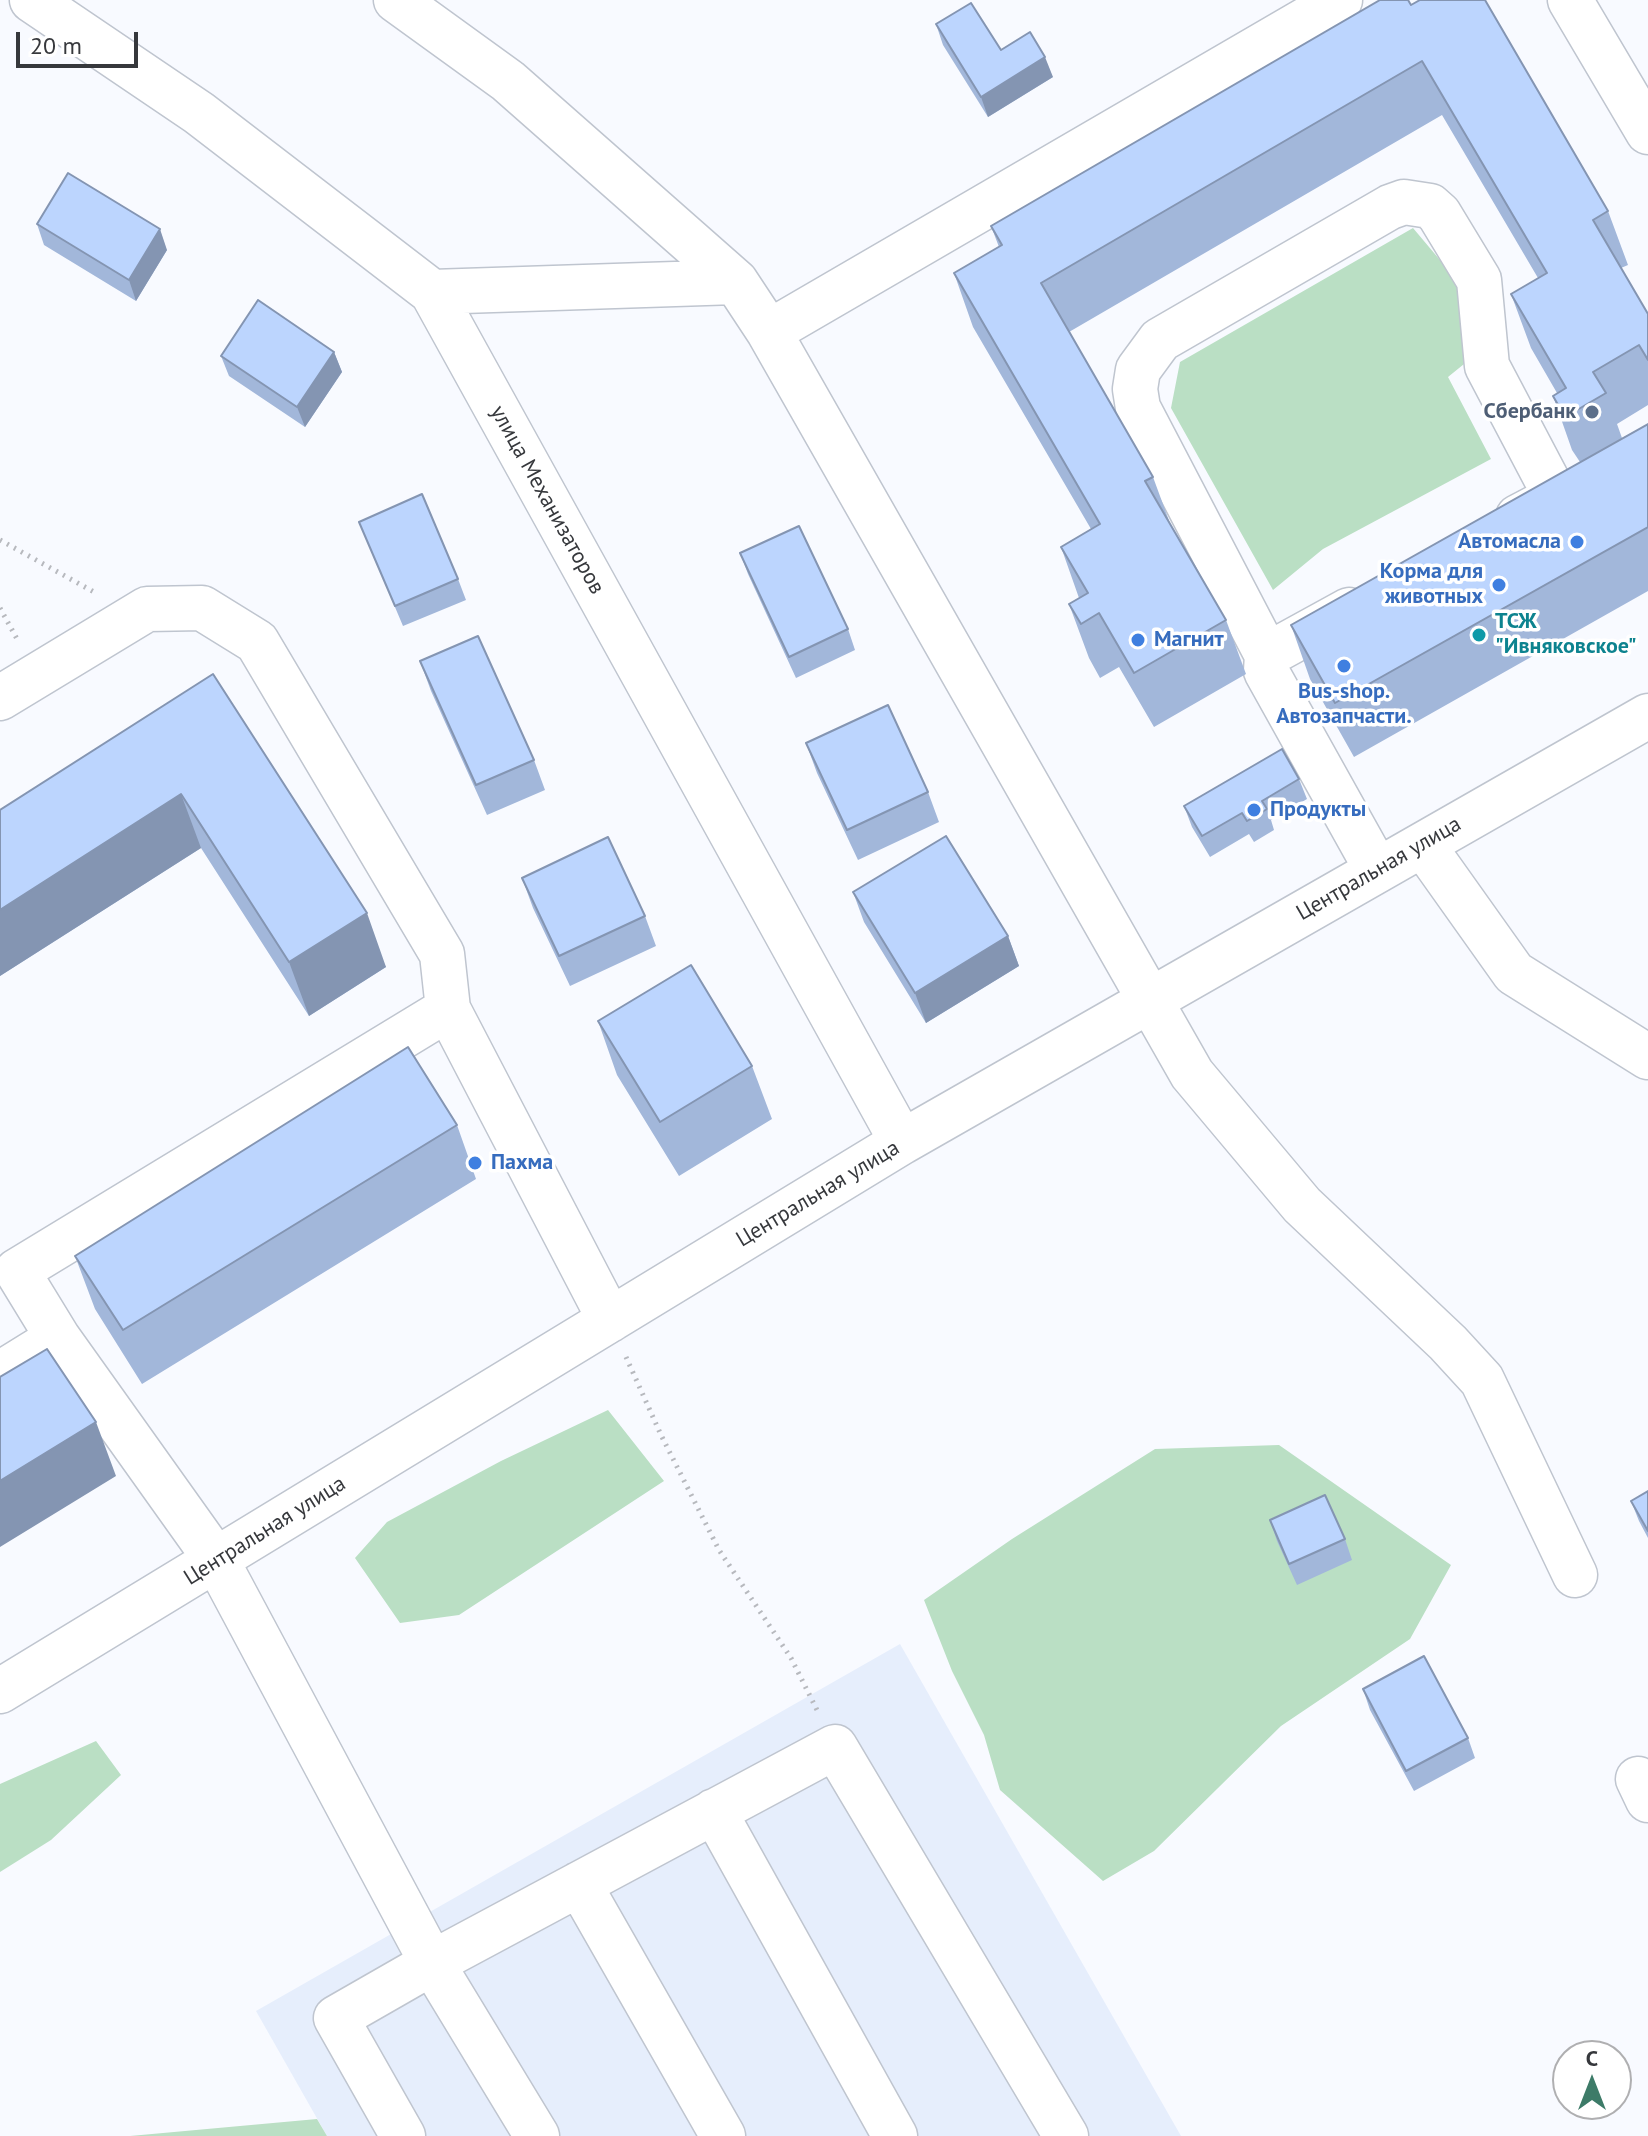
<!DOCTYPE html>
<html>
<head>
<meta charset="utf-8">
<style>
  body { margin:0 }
  #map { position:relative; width:1648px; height:2136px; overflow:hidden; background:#f8faff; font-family:"PT Sans",sans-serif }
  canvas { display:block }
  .north { position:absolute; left:1552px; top:2040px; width:80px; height:80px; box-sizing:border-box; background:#fff; border:2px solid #afafb1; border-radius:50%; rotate:0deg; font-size:22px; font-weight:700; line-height:32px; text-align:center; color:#36383c }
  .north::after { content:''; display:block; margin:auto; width:28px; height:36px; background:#3d7b68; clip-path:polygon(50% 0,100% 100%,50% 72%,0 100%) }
  .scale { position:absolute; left:16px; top:32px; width:122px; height:36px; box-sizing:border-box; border:4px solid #36383c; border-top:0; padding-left:10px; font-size:24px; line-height:28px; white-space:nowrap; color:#36383c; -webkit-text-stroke:6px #fff; paint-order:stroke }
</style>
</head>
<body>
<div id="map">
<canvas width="1648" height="2136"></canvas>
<div class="north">С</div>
<div class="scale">20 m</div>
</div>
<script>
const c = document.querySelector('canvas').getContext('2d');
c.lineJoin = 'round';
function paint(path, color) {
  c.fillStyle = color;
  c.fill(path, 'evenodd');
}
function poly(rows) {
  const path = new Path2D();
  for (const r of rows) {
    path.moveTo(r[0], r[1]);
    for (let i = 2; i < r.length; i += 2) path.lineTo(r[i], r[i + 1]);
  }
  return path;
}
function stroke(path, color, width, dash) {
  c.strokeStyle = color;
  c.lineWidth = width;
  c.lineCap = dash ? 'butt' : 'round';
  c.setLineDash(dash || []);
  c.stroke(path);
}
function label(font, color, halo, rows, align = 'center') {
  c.font = font + ' "PT Sans",sans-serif';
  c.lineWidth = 7;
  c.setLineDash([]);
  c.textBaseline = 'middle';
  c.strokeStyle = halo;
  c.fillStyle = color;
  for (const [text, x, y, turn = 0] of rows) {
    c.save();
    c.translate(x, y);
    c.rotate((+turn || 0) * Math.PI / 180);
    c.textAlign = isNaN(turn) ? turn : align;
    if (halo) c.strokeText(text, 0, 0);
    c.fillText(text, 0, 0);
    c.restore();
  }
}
const built = poly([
  [900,1644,1181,2136,327,2136,256,2011]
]);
const green = poly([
  [1413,228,1461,285,1469,360,1448,377,1491,459,1323,549,1273,590,1171,408,1180,362],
  [608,1410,664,1481,459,1615,400,1623,355,1558,387,1522,501,1461],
  [1279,1445,1451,1565,1410,1639,1281,1726,1154,1851,1103,1881,1000,1790,984,1735,952,1671,924,1600,1012,1539,1155,1449],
  [96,1741,121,1775,51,1840,0,1872,0,1784],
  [317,2119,327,2136,129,2136,130,2136]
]);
const path = poly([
  [0,540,94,592],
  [0,608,17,639],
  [626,1357,661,1435,719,1550,791,1658,817,1710]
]);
const minor = poly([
  [32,0,199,113,432,292,902,1142],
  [396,0,508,81,736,282,769,332,1192,1074,1302,1205,1448,1343,1482,1380,1575,1575],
  [1570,0,1648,132],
  [432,292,736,282],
  [769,332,1340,0],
  [1349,610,1267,655,1266,671,1377,870],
  [1267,655,1138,408,1135,389,1138,370,1160,340,1390,207,1404,202,1430,206,1439,214,1479,280,1487,366,1556,497,1518,517],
  [0,698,147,609,202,608,257,642,442,954,448,1009],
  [1423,845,1514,973,1648,1057],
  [58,1338,217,1561,432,1963,537,2136],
  [0,1374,58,1338,17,1271,448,1009,610,1320],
  [0,1691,902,1142,1648,716],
  [1638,1779,1648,1800],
  [714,1811,895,2136],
  [579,1884,723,2136],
  [403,2136,336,2018,432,1963,835,1747,1066,2136]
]);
const wall = poly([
  [1411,5,1608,211,1628,265,1621,268,1648,314,1648,405,1617,424,1622,438,1648,424,1648,591,1354,757,1310,679,1291,625,1580,462,1572,450,1553,396,1557,393,1531,348,1511,294,1538,278,1442,115,1069,332,1153,477,1171,526,1226,620,1246,674,1154,727,1119,667,1100,678,1089,658,1069,604,1079,598,1061,547,1091,529,973,327,954,273,999,247,991,226],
  [936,24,1053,77,988,117,943,45],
  [37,224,167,250,136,301,44,245],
  [334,352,342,372,305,427,229,376,221,356],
  [359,522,458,579,466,600,403,626],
  [740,553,848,629,855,650,796,678,748,574],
  [420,661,534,760,545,790,487,815,431,691],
  [213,674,386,967,309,1016,201,848,0,976,0,810],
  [806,743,928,792,939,822,858,860,817,773],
  [1299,779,1307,799,1271,820,1274,830,1254,842,1249,834,1210,857,1192,827,1184,806],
  [522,878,645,916,656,946,570,986,533,908],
  [853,892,1008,936,1019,966,926,1023,864,922],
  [598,1021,752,1066,772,1119,679,1176,617,1075],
  [457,1125,476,1179,142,1384,95,1309,75,1256],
  [1648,1491,1648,1538,1639,1521,1631,1501],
  [1270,1520,1345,1539,1352,1560,1297,1585,1277,1541],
  [1363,1689,1468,1738,1475,1758,1414,1791,1370,1710]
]);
const shadedWall = poly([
  [1045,57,1053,77,988,117,981,97],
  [160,229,167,250,136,301,129,280],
  [334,352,342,372,305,427,297,407],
  [181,794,201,848,0,976,0,910],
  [367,913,386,967,309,1016,289,962],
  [1008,936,1019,966,926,1023,915,993],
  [96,1422,116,1476,0,1547,0,1481]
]);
const building = poly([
  [1380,0,1408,0,1411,5,1420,0,1485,0,1608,211,1593,220,1648,314,1648,360,1639,345,1593,372,1606,393,1565,417,1553,396,1566,388,1511,294,1547,273,1422,61,1041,283,1153,477,1145,481,1226,620,1134,673,1099,613,1081,624,1069,604,1088,593,1061,547,1100,524,954,273,1002,245,991,226,1380,0],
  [971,3,1001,50,1030,32,1045,57,981,97,936,24,971,3],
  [68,173,160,229,129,280,37,224,68,173],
  [258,300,334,352,297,407,221,356,258,300],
  [1648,424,1648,527,1335,703,1291,625,1648,424],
  [422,494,458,579,395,606,359,522,422,494],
  [799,526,848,629,789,657,740,553,799,526],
  [478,636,534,760,476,785,420,661,478,636],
  [213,674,367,913,289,962,181,794,0,910,0,810,213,674],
  [888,705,928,792,847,830,806,743,888,705],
  [1282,749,1299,779,1262,801,1267,809,1247,821,1242,813,1202,836,1184,806,1282,749],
  [946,836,1008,936,915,993,853,892,946,836],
  [608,837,645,916,559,956,522,878,608,837],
  [691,965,752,1066,660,1122,598,1021,691,965],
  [408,1047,457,1125,123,1330,75,1256,408,1047],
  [47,1349,96,1422,0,1481,0,1377,47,1349],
  [1648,1491,1648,1531,1631,1501,1648,1491],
  [1325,1495,1345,1539,1289,1564,1270,1520,1325,1495],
  [1424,1656,1468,1738,1406,1771,1363,1689,1424,1656]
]);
const markers = [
  [1592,412,8,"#5c6f8a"],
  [1577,542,8,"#3f7fe0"],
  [1499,585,8,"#3f7fe0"],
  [1479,635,8,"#0f9aa8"],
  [1138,640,8,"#3f7fe0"],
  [1344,666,8,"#3f7fe0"],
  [1254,810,8,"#3f7fe0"],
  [475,1163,8,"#3f7fe0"]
];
const serviceNames = [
  ["Сбербанк",1576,412]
];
const streetNames = [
  ["улица Механизаторов",547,500,61],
  ["Центральная улица",1379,869,-30],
  ["Центральная улица",818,1194,-31],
  ["Центральная улица",265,1531,-32]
];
const shopNames = [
  ["Автомасла",1561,542,"right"],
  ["Корма для",1483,572,"right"],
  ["животных",1483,597,"right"],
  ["Магнит",1154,640],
  ["Bus-shop.",1344,692,"center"],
  ["Автозапчасти.",1344,717,"center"],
  ["Продукты",1270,810],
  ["Пахма",491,1163]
];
const cultureNames = [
  ["ТСЖ",1495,622],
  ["\"Ивняковское\"",1495,647]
];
paint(built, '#e6eefc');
paint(green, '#badfc4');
stroke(minor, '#bfc5cf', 47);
stroke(path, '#b7b9be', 5, [2, 6]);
stroke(minor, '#fff', 44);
paint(wall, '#a2b7da');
paint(shadedWall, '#8495b2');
paint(building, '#bcd5fe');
stroke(building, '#8495b2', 2);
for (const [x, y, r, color] of markers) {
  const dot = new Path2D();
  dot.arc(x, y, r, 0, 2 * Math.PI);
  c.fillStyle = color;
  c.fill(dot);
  stroke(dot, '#fff', 3);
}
label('bold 22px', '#4e5e75', '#fff', serviceNames, 'right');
label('22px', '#36383c', '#fff', streetNames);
label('bold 22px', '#366cbe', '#fff', shopNames, 'left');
label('bold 22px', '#0d838f', '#fff', cultureNames, 'left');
</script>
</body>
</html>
